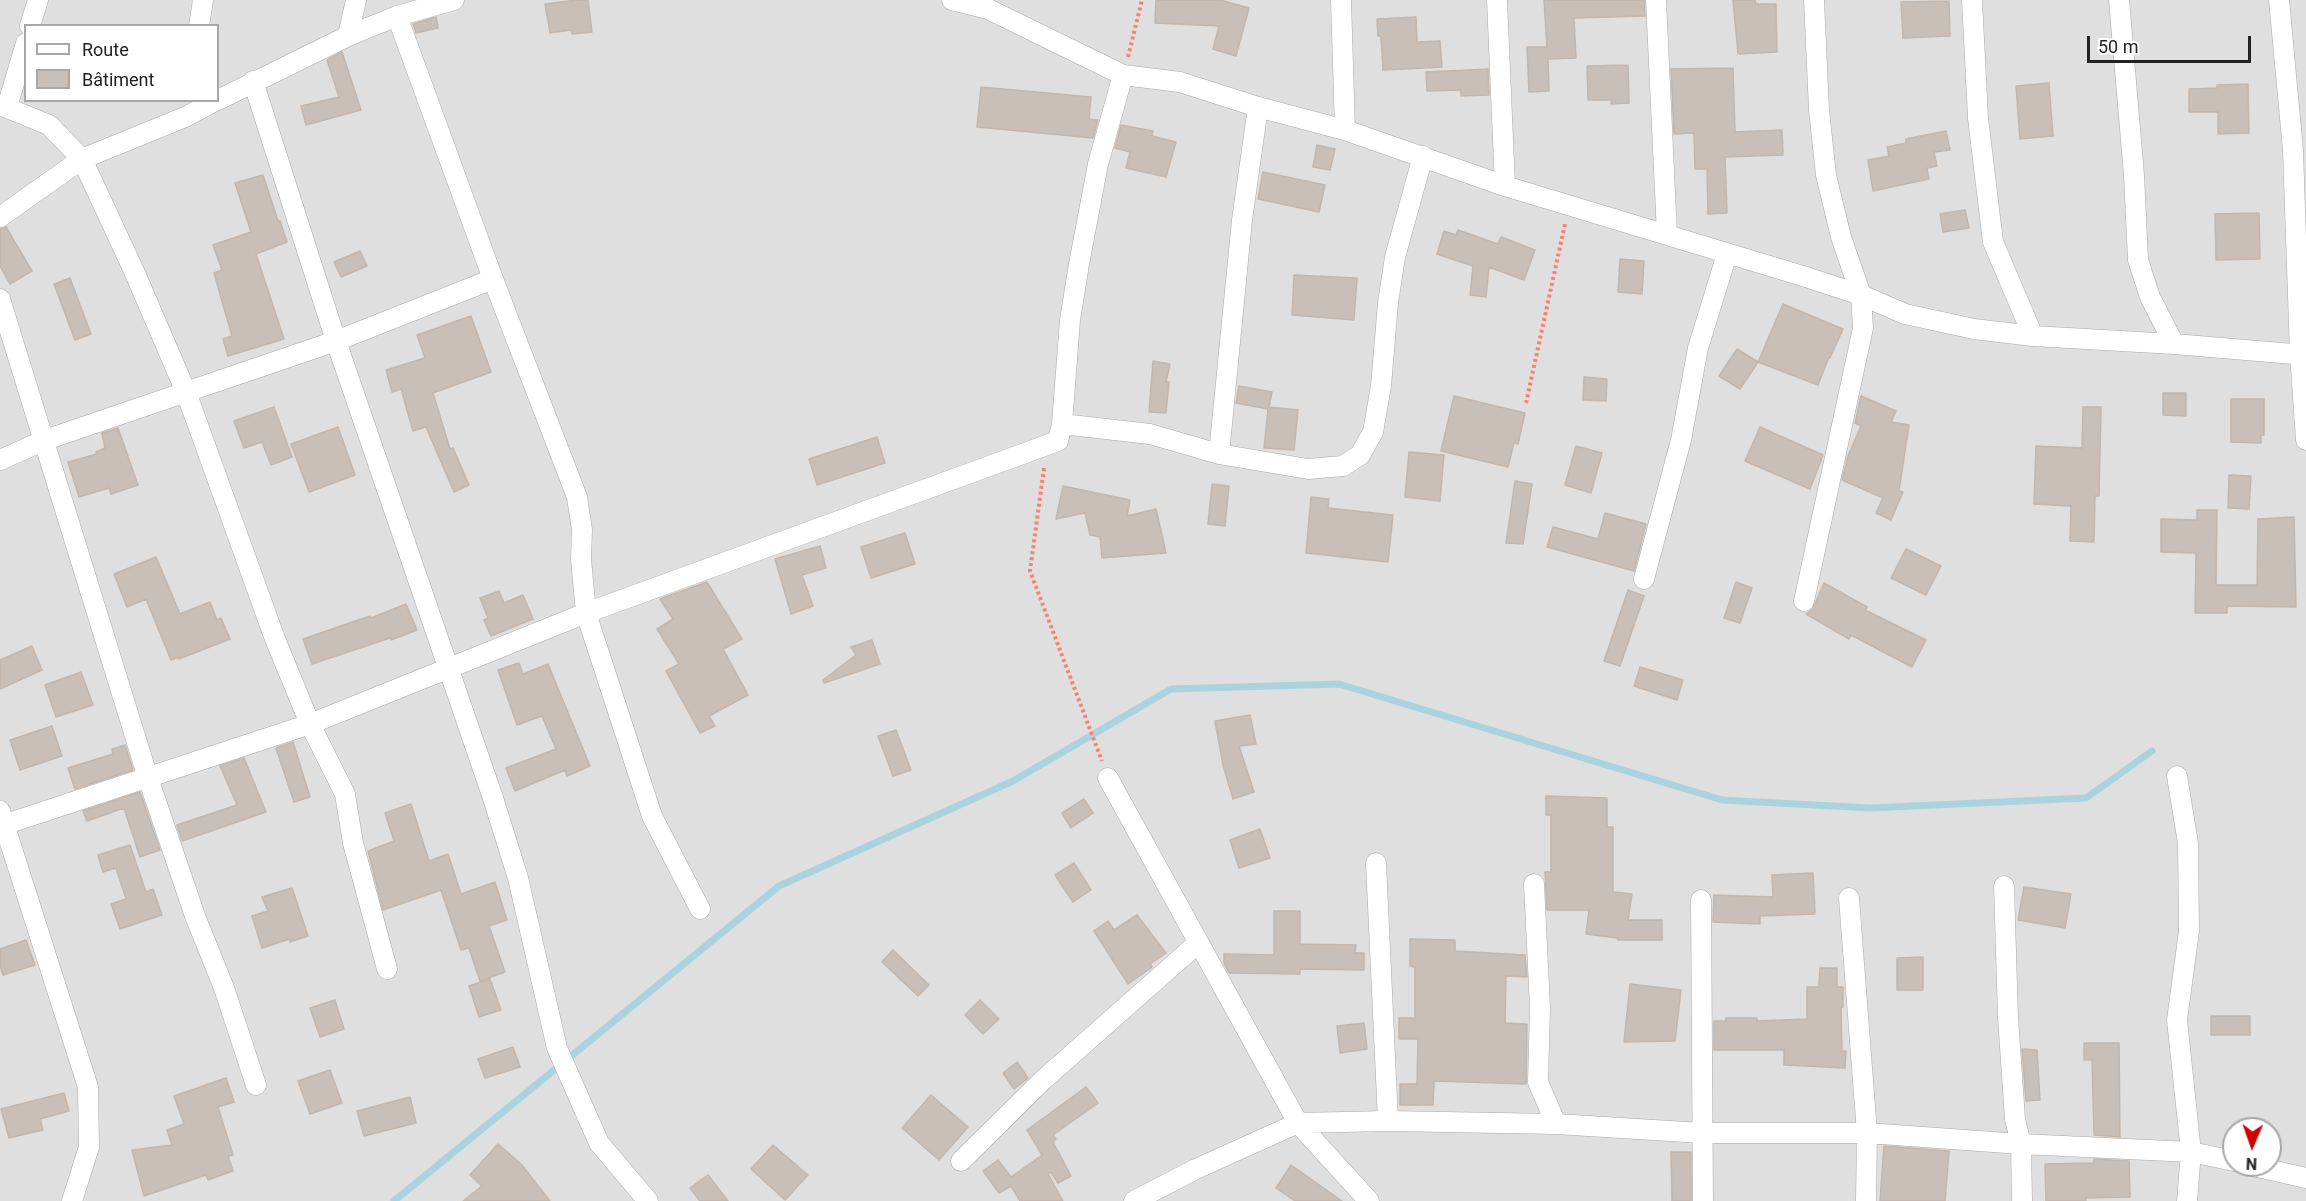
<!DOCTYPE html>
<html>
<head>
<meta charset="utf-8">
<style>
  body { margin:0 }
  #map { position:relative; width:2306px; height:1201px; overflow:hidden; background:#f2efe9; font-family:Roboto,sans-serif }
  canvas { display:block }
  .legend { position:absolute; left:24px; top:24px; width:195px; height:78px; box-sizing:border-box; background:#fff; border:2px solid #a7a7a7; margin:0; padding:8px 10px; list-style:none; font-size:18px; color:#222 }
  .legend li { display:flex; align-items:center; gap:12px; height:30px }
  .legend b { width:30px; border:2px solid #a7a7a7 }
  .north { position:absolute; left:2222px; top:1117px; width:60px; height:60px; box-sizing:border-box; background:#fff; border:2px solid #a7a7a7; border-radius:50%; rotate:182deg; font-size:16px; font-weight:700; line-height:24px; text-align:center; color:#222 }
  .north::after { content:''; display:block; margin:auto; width:21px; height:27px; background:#d40000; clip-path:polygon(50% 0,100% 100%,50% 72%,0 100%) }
  .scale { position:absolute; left:2087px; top:36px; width:164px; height:27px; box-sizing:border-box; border:3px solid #222; border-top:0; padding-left:8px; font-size:18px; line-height:21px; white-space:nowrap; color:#222; -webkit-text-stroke:4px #fff; paint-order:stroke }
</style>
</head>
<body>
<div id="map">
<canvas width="2306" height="1201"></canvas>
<ul class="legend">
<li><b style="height:8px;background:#fff"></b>Route</li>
<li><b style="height:16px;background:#c7bfb8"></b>Bâtiment</li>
</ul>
<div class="north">N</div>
<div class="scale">50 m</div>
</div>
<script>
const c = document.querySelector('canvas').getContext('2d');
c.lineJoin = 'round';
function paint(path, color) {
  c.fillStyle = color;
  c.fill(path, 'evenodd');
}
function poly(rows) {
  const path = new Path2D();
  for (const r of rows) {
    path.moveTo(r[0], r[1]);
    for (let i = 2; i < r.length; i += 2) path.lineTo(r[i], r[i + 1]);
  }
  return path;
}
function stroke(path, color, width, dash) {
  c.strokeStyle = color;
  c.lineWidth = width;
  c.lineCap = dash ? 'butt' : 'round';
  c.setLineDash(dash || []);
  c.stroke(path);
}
const residential = poly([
  [0,0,2306,0,2306,1201,0,1201],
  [26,26,218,26,218,100,26,100],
  [2234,1129,2270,1129,2270,1165,2234,1165]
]);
const stream = poly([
  [394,1201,779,886,1013,781,1171,689,1339,684,1722,800,1870,808,2086,798,2152,751]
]);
const building = poly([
  [577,0,588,0,592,32,572,34,571,30,550,33,545,4,577,0],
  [1156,0,1220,0,1249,8,1236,56,1213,49,1219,26,1155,23,1156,0],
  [1544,0,1644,0,1645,16,1574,18,1576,58,1548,59,1549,91,1529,92,1527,47,1547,47,1544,0],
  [1733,0,1755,0,1756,4,1776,4,1777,52,1738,54,1733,0],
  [1949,1,1950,36,1903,38,1901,2,1949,1],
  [436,17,438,28,416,33,413,24,436,17],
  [1416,17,1417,42,1440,41,1442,67,1383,70,1381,36,1378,36,1377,19,1416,17],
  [342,52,361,110,306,125,301,106,339,97,327,60,342,52],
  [1628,65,1629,103,1611,104,1612,100,1588,100,1587,66,1628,65],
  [1733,68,1735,132,1782,130,1783,155,1725,157,1727,213,1708,214,1707,169,1695,169,1694,133,1674,134,1671,69,1733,68],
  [1488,69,1489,95,1461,96,1461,90,1427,91,1426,72,1488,69],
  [2049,83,2053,136,2020,139,2016,86,2049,83],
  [2248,84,2249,133,2218,134,2218,112,2189,112,2189,89,2217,88,2217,85,2248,84],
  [981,87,1091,97,1089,119,1098,120,1093,138,977,127,981,87],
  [1121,125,1153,131,1152,136,1176,142,1166,177,1126,168,1130,152,1115,148,1121,125],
  [1946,131,1950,150,1934,152,1937,166,1927,168,1929,179,1873,191,1868,160,1889,156,1887,147,1906,143,1906,139,1946,131],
  [1317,145,1335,149,1330,170,1313,167,1317,145],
  [1263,172,1325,185,1319,212,1258,199,1263,172],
  [263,175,278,221,280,221,287,242,256,254,284,339,228,356,223,339,232,336,214,273,222,270,213,245,251,232,235,183,263,175],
  [1965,210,1969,228,1943,232,1940,214,1965,210],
  [2259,213,2260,259,2216,260,2215,214,2259,213],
  [6,227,32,271,10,284,0,266,0,229,6,227],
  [1458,230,1498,244,1501,237,1535,250,1524,280,1489,267,1486,297,1470,295,1473,266,1437,254,1444,231,1456,235,1458,230],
  [360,251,367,266,341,277,334,262,360,251],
  [1620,259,1644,261,1642,294,1618,292,1620,259],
  [1294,275,1357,278,1354,320,1292,315,1294,275],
  [70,278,91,334,75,340,54,284,70,278],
  [1783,304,1843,329,1830,358,1829,357,1818,385,1758,362,1783,304],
  [471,316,491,372,433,393,450,449,453,448,469,485,454,492,426,427,413,431,401,389,392,392,386,370,425,358,417,335,471,316],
  [1737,349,1758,362,1740,389,1719,376,1737,349],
  [1153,361,1170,364,1166,382,1169,382,1166,413,1149,412,1153,361],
  [1584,377,1607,379,1606,401,1583,400,1584,377],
  [1239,386,1272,392,1269,407,1298,410,1294,450,1264,448,1268,409,1236,403,1239,386],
  [2163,393,2186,393,2186,416,2163,415,2163,393],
  [1454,396,1525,413,1518,444,1514,443,1508,467,1441,451,1454,396],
  [1861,396,1896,411,1891,422,1909,425,1899,491,1903,492,1891,520,1876,513,1883,498,1842,480,1848,456,1861,426,1855,423,1861,396],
  [2231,399,2264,399,2264,435,2261,435,2261,443,2231,442,2231,399],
  [274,407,292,457,271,465,262,442,244,448,234,421,274,407],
  [2083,407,2101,407,2099,496,2095,496,2094,542,2070,541,2071,506,2034,504,2036,446,2082,448,2083,407],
  [338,427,355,475,309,492,291,444,338,427],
  [1760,427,1823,455,1810,489,1745,461,1760,427],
  [118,428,138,485,111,494,109,488,79,497,68,462,97,454,96,452,105,448,102,433,118,428],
  [877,437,885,463,817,485,809,459,877,437],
  [1576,446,1602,453,1591,493,1565,485,1576,446],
  [1409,452,1444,455,1440,501,1405,497,1409,452],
  [2229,475,2251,476,2249,509,2228,508,2229,475],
  [1515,481,1532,484,1523,544,1506,543,1515,481],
  [1212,484,1229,486,1225,526,1208,524,1212,484],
  [1063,486,1130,500,1127,516,1156,509,1166,553,1102,558,1100,537,1090,535,1085,513,1056,519,1063,486],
  [1311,497,1329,499,1328,508,1393,515,1388,562,1306,553,1311,497],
  [2197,510,2217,510,2216,585,2257,585,2258,519,2294,517,2296,607,2227,606,2227,613,2195,613,2196,553,2161,552,2161,519,2197,520,2197,510],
  [1605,513,1646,524,1634,571,1547,547,1553,527,1598,539,1605,513],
  [905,533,915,564,871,578,861,547,905,533],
  [820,546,826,568,802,575,813,606,791,614,775,559,820,546],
  [1906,549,1941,566,1926,595,1891,578,1906,549],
  [156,557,180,614,210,602,217,620,221,618,230,639,179,659,179,657,171,660,146,599,127,607,114,574,156,557],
  [707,582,742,639,723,649,748,695,709,716,715,726,700,733,666,671,679,664,657,629,673,619,660,599,707,582],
  [1736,582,1752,588,1740,623,1724,618,1736,582],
  [1824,583,1867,607,1865,610,1926,640,1912,667,1851,635,1849,639,1806,614,1813,609,1824,583],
  [1628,590,1644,596,1620,666,1604,661,1628,590],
  [499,591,504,603,523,595,533,619,491,636,484,620,488,618,480,598,499,591],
  [406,604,417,630,391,640,390,638,312,664,303,639,370,616,371,618,406,604],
  [872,640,880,664,824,683,823,680,856,655,851,647,872,640],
  [32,646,42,670,0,689,0,660,32,646],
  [519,663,523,674,548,664,590,766,567,776,565,770,515,791,506,768,556,749,542,716,517,725,498,670,519,663],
  [1640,667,1683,680,1677,700,1634,686,1640,667],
  [81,672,93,705,56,717,45,685,81,672],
  [1250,715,1256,744,1239,746,1254,792,1233,799,1223,765,1215,721,1250,715],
  [52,726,62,756,20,770,10,740,52,726],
  [896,730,911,770,893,776,878,736,896,730],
  [293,742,310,797,294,802,276,748,293,742],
  [125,745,133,770,75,789,68,768,113,754,112,749,125,745],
  [244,758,266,812,182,841,177,825,237,805,220,766,244,758],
  [140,792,160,850,140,857,124,808,87,821,83,811,140,792],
  [1546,796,1607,798,1607,827,1613,827,1613,892,1632,894,1628,920,1662,920,1662,940,1618,940,1618,938,1586,934,1589,910,1547,910,1545,872,1551,872,1551,815,1546,815,1546,796],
  [1084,799,1093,813,1071,828,1062,813,1084,799],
  [411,804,429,861,448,854,461,894,495,882,507,920,489,926,505,972,480,981,469,948,461,950,441,890,383,910,368,851,394,841,385,813,411,804],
  [1260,829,1270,858,1239,868,1230,840,1260,829],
  [130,845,146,892,153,889,162,915,120,929,111,904,126,899,116,868,103,872,98,855,130,845],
  [1074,863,1091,890,1073,902,1055,875,1074,863],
  [1813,873,1815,914,1760,916,1760,924,1713,922,1714,895,1773,897,1772,875,1813,873],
  [2024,887,2071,894,2065,928,2018,920,2024,887],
  [292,888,308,936,290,942,290,939,262,948,252,916,268,911,262,897,292,888],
  [1274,911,1300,911,1300,944,1356,945,1355,953,1364,953,1364,970,1300,969,1300,974,1229,973,1224,963,1224,954,1274,955,1274,911],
  [1137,915,1166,953,1150,964,1152,967,1128,984,1094,931,1108,921,1114,930,1137,915],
  [1410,939,1455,940,1455,951,1525,955,1527,977,1506,976,1505,1023,1527,1024,1526,1084,1434,1081,1433,1105,1400,1105,1400,1084,1417,1084,1418,1039,1399,1039,1399,1018,1415,1018,1415,967,1410,966,1410,939],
  [26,940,35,965,3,975,0,966,0,949,26,940],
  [893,950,929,985,918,996,882,962,893,950],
  [1923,957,1923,990,1897,990,1897,958,1923,957],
  [1820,968,1837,968,1837,987,1843,987,1843,1007,1841,1007,1842,1051,1846,1051,1845,1068,1784,1065,1784,1050,1714,1050,1714,1021,1726,1021,1726,1018,1757,1018,1757,1021,1807,1019,1807,987,1819,987,1820,968],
  [490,979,501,1010,479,1017,469,986,490,979],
  [1630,984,1681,990,1675,1041,1624,1042,1630,984],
  [335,1000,344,1029,320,1037,310,1008,335,1000],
  [980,1000,999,1019,983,1034,965,1015,980,1000],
  [2211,1016,2250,1016,2250,1035,2211,1035,2211,1016],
  [1364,1023,1367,1049,1340,1053,1337,1026,1364,1023],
  [2084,1043,2119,1043,2120,1137,2094,1135,2092,1060,2084,1060,2084,1043],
  [513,1047,520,1067,485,1078,478,1059,513,1047],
  [2022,1049,2037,1050,2040,1100,2026,1101,2022,1049],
  [1017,1062,1028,1078,1014,1089,1003,1073,1017,1062],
  [330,1070,342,1103,310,1114,298,1081,330,1070],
  [226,1078,234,1102,218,1107,233,1155,228,1156,233,1171,208,1180,206,1175,144,1196,132,1150,172,1145,167,1130,184,1124,174,1096,226,1078],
  [1086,1087,1098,1103,1053,1135,1056,1139,1053,1142,1071,1176,1058,1183,1051,1172,1048,1174,1063,1201,1020,1201,1011,1186,999,1193,983,1171,998,1160,1011,1177,1042,1155,1027,1130,1086,1087],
  [64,1093,69,1111,40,1119,43,1130,9,1138,1,1109,64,1093],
  [931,1095,968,1127,939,1160,902,1128,931,1095],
  [410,1097,416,1123,364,1136,357,1111,410,1097],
  [498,1144,521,1164,550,1201,463,1201,482,1186,470,1175,498,1144],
  [773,1145,808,1175,785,1200,751,1169,773,1145],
  [1884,1146,1949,1151,1945,1201,1880,1201,1884,1146],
  [1671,1152,1691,1152,1691,1201,1672,1201,1671,1152],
  [2094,1159,2129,1161,2130,1197,2086,1198,2086,1201,2046,1201,2045,1164,2094,1163,2094,1159],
  [1291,1165,1342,1201,1295,1201,1276,1188,1291,1165],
  [708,1175,728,1201,700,1201,690,1188,708,1175]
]);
const path = poly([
  [1128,57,1142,0],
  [1526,403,1565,224],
  [1044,468,1030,571,1102,761]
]);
const minor = poly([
  [952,0,988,9,1123,75,1180,82,1258,107,1345,130,1505,186,1806,277,1861,295,1905,314,1974,329,2033,336,2174,344,2306,355],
  [1341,0,1345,130],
  [1497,0,1505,186],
  [1656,0,1667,234],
  [1972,0,1978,118,1993,242,2033,336],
  [2119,0,2134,175,2138,260,2150,297,2174,344],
  [2279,0,2293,150,2300,354,2306,440],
  [397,16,493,279,577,497,582,530,581,559,586,613,652,816,700,909],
  [30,26,38,0],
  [199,26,203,0],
  [348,36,356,0],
  [253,81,336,341,493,798,518,878,557,1048,599,1143,648,1201],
  [218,100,348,36,397,16,454,0],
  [0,105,49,125,82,159,134,271,186,392,275,639,310,724,345,794,353,843,387,969],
  [7,107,26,43],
  [0,217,82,159,185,117,217,100],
  [0,299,148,778,195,916,224,988,256,1085],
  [1062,424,1150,434,1219,454,1308,469,1343,466,1360,455,1373,432,1381,386,1388,303,1395,257,1423,156],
  [1219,454,1242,220,1258,107],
  [0,460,45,440,336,341,493,279],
  [1644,579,1681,440,1698,348,1727,254],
  [1804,601,1863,328,1861,295,1841,237,1826,175,1819,110,1814,0],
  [2177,776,2188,843,2189,931,2177,1020,2191,1152,2187,1201],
  [1108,778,1298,1123,1369,1201],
  [0,811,88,1087,89,1147,72,1201],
  [0,826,310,724,586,613,1058,441,1062,424,1070,320,1079,264,1098,164,1123,75],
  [1376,863,1388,1121],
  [1534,884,1540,1008,1538,1082,1556,1124],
  [2004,886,2008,1018,2015,1119,2021,1144,2022,1201],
  [1849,898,1867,1133,1866,1201],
  [1701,900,1703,1201],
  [961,1161,1043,1080,1198,943],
  [2249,1165,2306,1178],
  [1134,1201,1196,1169,1298,1123,1388,1121,1556,1124,1702,1133,1867,1133,2021,1144,2191,1152,2234,1161]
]);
paint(residential, '#e0dfdf');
stroke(stream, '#aad3df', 7);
paint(building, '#c7bfb8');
stroke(building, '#c4b6ab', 1.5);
stroke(minor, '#a9a9a9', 21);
stroke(path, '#fa8072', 4, [3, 3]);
stroke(minor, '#fff', 20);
</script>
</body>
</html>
